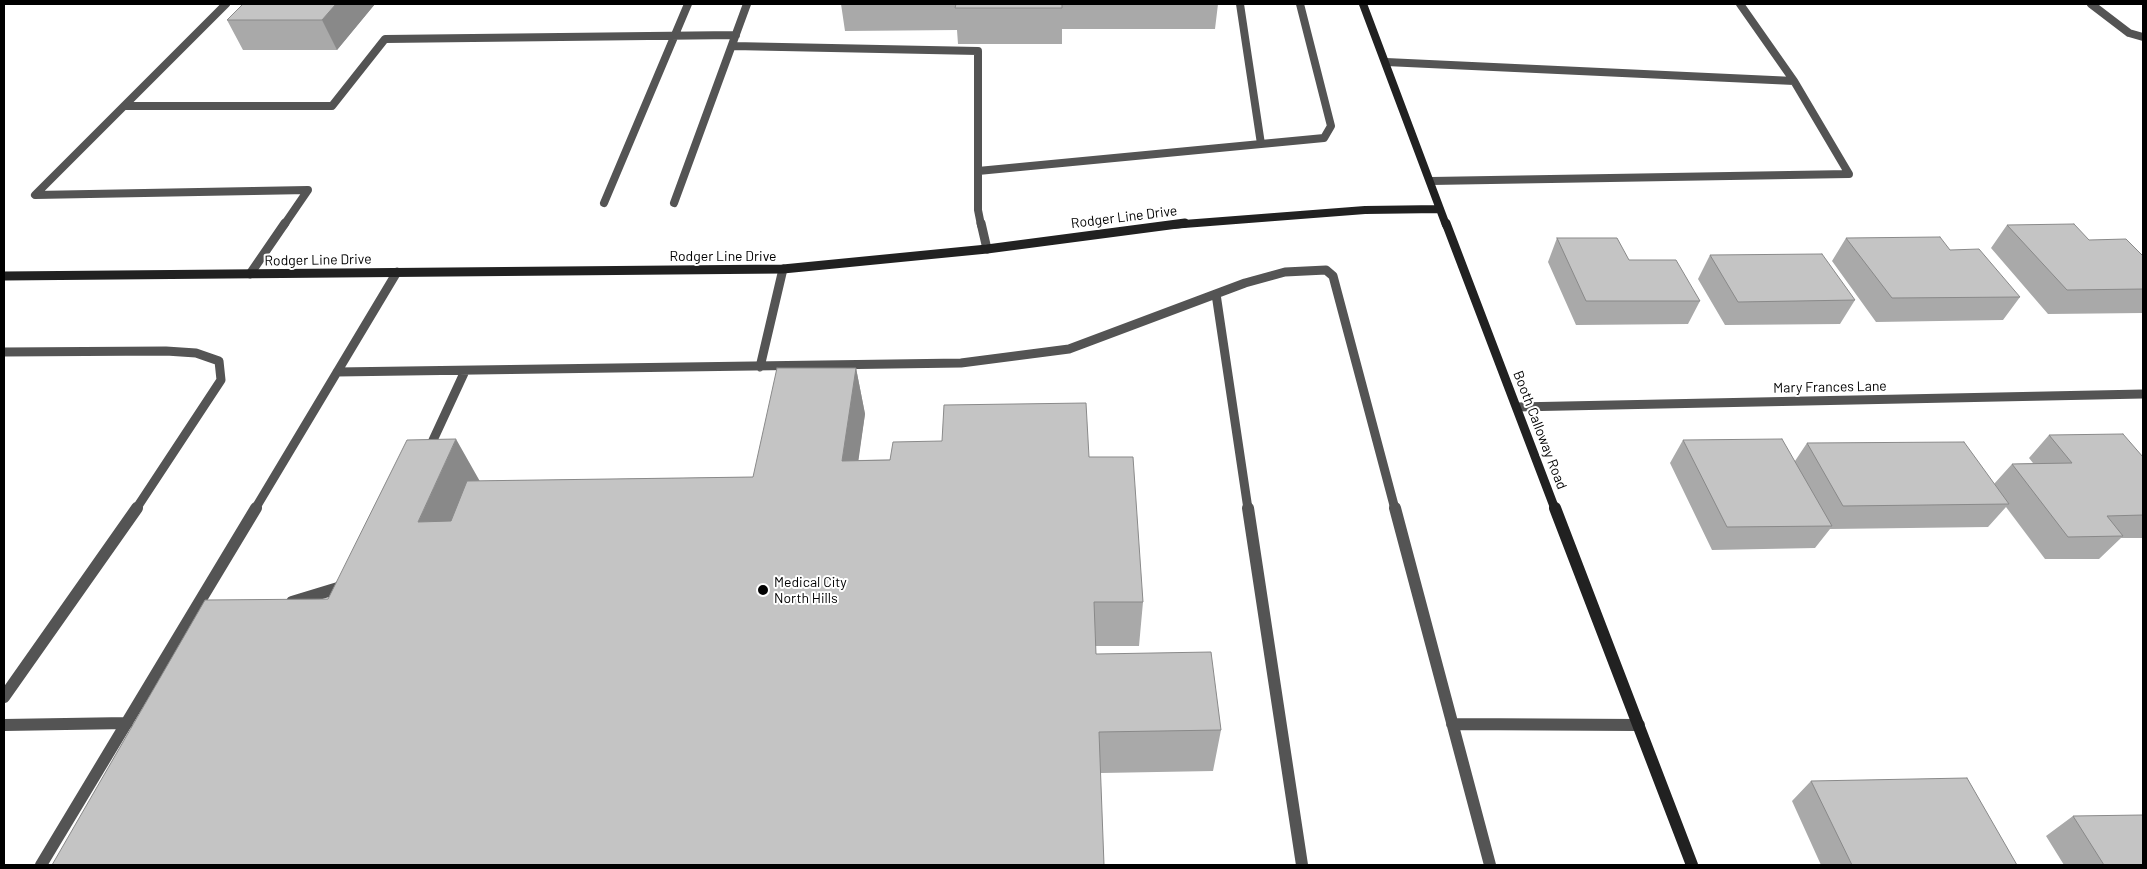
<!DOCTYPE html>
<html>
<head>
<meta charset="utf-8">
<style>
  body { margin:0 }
  #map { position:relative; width:2147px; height:869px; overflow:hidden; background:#fff; font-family:Barlow,sans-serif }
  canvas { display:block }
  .frame { position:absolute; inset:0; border:5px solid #000; pointer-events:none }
</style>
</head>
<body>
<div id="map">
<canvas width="2147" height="869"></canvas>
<div class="frame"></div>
</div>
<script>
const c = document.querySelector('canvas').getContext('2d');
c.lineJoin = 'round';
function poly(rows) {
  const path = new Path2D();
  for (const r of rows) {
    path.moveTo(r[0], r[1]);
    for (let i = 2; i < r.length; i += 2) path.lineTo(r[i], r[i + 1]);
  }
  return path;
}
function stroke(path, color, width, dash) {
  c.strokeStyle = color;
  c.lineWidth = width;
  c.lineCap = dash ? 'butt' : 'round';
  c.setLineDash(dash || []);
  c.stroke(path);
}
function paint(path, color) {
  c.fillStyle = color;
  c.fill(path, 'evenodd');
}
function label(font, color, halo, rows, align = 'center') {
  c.font = font + ' Barlow,sans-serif';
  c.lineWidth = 4;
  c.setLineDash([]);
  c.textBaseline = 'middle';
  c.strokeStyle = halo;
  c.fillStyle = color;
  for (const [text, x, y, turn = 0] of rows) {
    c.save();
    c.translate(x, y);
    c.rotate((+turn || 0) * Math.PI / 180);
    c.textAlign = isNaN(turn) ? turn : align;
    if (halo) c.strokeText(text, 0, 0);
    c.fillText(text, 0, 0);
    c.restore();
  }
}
const laneFar2 = poly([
  [226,4,35,195,308,190,284,225],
  [1240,4,1261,144],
  [2091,4,2129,33,2143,37],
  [733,46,978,51,978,210,981,225],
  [1386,62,1794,81,1740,4],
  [125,106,332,106,385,39,736,35],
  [978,171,1324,138,1331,126,1300,4],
  [1431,181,1849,174,1794,81],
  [604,203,688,4],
  [674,203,747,4]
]);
const laneFar1 = poly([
  [981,223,987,249],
  [250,274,285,223],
  [1216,294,1248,509],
  [4,352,166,351,196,353,219,361,221,380,136,509],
  [760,367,783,269],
  [337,372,961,363,1069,349,1245,283,1285,272,1326,270,1333,276,1395,509],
  [428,451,465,371],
  [255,509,397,272]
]);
const lane = poly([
  [1248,508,1302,865],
  [1395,508,1490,865],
  [292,602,338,588,344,584],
  [4,697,137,508],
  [1452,724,1639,725],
  [4,725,127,723],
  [41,865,256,508]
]);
const street = poly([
  [1517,407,2143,394]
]);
const secondaryFar2 = poly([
  [1363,4,1446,225],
  [1171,225,1365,210,1440,209]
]);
const secondaryFar1 = poly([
  [1446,223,1555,509],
  [4,276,783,269,987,249,1185,223]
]);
const secondary = poly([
  [1555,508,1692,865]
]);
const wall = poly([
  [243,4,375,4,337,50,243,50,227,20],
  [841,4,1218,4,1215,29,1062,29,1062,44,958,44,957,30,845,31],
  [2007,225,2089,240,2143,256,2143,313,2048,314,1991,248],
  [1557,238,1629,260,1700,301,1688,324,1576,325,1548,262],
  [1846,238,1950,250,2020,297,2003,320,1876,322,1832,261],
  [1710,255,1855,300,1840,324,1725,325,1698,279],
  [856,368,865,414,858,460,1089,457,1143,602,1139,646,1095,646,1096,654,1221,730,1213,771,1101,773,328,599,480,481,753,477],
  [2049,435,2143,457,2143,538,2121,538,2099,559,2045,559,2006,507,1988,527,1830,529,1815,548,1712,550,1670,463,1683,440,1795,461,1807,443,1994,484,2012,464,2033,463,2029,458],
  [1811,781,2017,865,1821,865,1792,801],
  [2073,816,2143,865,2064,865,2046,836]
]);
const shadedWall = poly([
  [336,4,375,4,337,50,322,20],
  [856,368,865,414,852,506,842,461],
  [456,439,482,485,448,567,418,522]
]);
const building = poly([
  [243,4,336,4,322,20,227,20,243,4],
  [956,4,1062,4,1062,8,955,8,956,4],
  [2074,224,2089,240,2126,239,2143,256,2143,289,2067,290,2007,225,2074,224],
  [1940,237,1950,250,1979,249,2020,297,1892,298,1846,238,1940,237],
  [1557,238,1617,238,1629,260,1676,260,1700,301,1586,301,1557,238],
  [1822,254,1855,300,1738,302,1710,255,1822,254],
  [777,368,856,368,842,461,890,460,893,442,942,441,944,405,1086,403,1089,457,1133,457,1143,602,1094,602,1096,654,1211,652,1221,730,1099,732,1104,865,52,865,205,600,328,599,407,440,456,439,418,522,451,521,467,481,753,477,777,368],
  [2123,434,2143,457,2143,515,2107,516,2123,536,2068,537,2012,464,2072,463,2049,435,2123,434],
  [1782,439,1832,526,1727,527,1683,440,1782,439],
  [1964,442,2009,504,1843,506,1807,443,1964,442],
  [1967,778,2017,865,1852,865,1811,781,1967,778],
  [2143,815,2143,865,2104,865,2073,816,2143,815]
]);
const markers = [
  [763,590,6,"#000"]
];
const streetNames = [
  ["Rodger Line Drive",1124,217,-7],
  ["Rodger Line Drive",723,256],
  ["Rodger Line Drive",318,260,-1],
  ["Mary Frances Lane",1830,387,-1],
  ["Booth Calloway Road",1540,430,69]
];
const poiNames = [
  ["Medical City",774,582],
  ["North Hills",774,598]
];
stroke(laneFar2, '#545454', 8);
stroke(laneFar1, '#545454', 9);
stroke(lane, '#545454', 12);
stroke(street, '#545454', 9);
stroke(secondaryFar2, '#212121', 8);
stroke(secondaryFar1, '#212121', 9);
stroke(secondary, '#212121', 12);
paint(wall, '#a9a9a9');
paint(shadedWall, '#898989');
paint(building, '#c4c4c4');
stroke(building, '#898989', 1);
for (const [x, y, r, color] of markers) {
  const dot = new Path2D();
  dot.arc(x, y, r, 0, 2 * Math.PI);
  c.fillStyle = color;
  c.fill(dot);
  stroke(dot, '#fff', 2);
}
label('14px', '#000', '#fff', streetNames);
label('14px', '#000', '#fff', poiNames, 'left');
</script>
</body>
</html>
